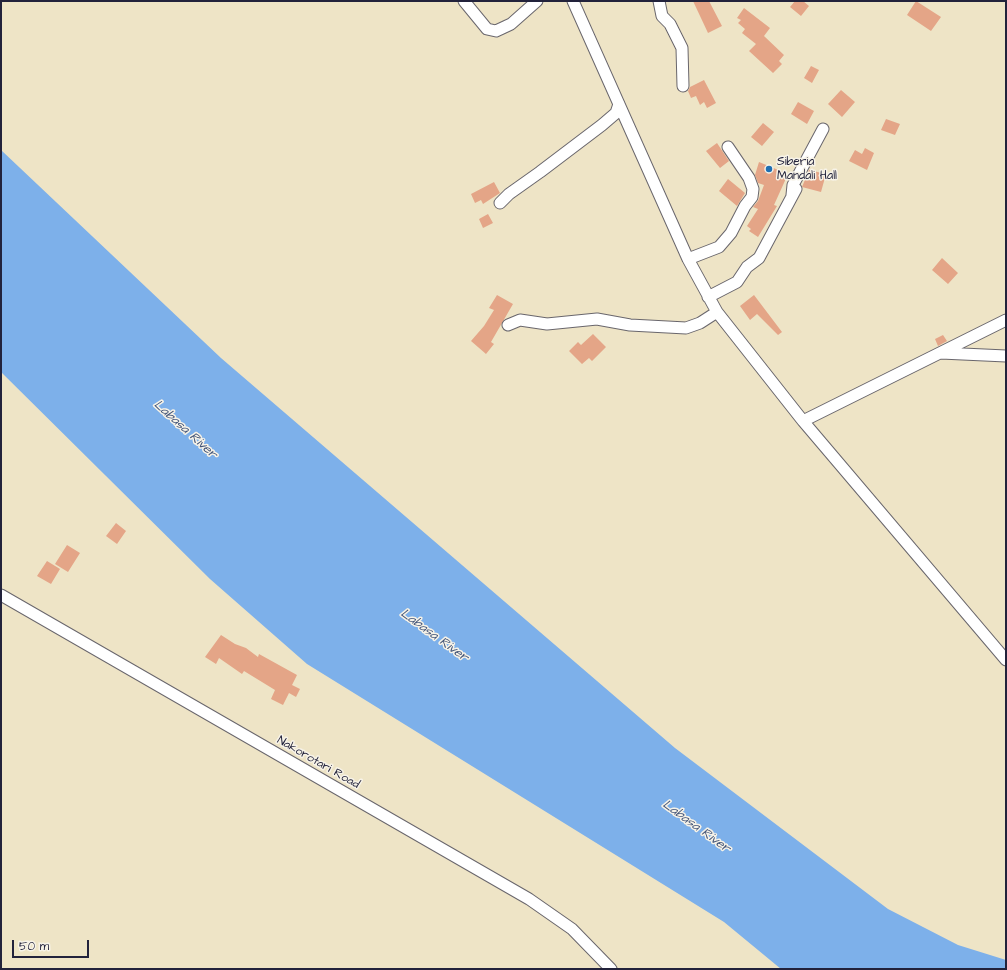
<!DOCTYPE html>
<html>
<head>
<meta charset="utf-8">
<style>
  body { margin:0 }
  #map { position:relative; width:1007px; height:970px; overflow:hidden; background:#eee4c6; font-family:"Architects Daughter",sans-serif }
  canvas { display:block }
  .frame { position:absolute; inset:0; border:2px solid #22223b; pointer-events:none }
  .scale { position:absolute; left:12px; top:940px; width:77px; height:18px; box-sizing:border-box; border:2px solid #22223b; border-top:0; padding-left:5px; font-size:12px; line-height:14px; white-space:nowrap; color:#22223b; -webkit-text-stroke:3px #f7f3e8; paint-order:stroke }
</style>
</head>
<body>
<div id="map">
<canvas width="1007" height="970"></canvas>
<div class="frame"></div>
<div class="scale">50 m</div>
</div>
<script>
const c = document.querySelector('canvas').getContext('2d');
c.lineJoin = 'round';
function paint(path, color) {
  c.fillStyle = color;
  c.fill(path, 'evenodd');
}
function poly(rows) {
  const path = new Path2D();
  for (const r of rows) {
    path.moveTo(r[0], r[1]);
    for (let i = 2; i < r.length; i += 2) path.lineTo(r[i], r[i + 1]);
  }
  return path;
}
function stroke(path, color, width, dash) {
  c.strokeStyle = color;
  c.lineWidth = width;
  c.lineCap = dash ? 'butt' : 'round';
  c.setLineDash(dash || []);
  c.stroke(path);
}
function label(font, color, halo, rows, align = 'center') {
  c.font = font + ' "Architects Daughter",sans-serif';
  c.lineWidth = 3;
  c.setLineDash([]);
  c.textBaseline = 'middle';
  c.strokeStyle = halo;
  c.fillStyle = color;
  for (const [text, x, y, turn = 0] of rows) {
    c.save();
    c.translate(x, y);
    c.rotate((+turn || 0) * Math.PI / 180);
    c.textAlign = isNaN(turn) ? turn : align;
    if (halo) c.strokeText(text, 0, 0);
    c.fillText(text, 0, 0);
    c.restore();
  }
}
const water = poly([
  [1,150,221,358,675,748,888,909,958,945,1006,960,1006,969,781,969,724,922,307,664,210,579,1,372]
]);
const building = poly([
  [693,1,709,1,722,26,708,33],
  [795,1,803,1,809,6,801,16,790,7],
  [916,1,941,17,931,31,907,15],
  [744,8,770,28,764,36,784,55,779,61,782,64,773,73,749,51,756,44,742,33,745,29,738,23,741,20,737,18],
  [811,66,819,70,812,83,804,78],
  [704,80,716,103,707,108,704,102,700,105,696,96,691,98,688,91,690,87],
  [841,90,855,102,842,117,828,104],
  [798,102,814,111,807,124,791,114],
  [886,119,900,124,895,135,881,130],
  [763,123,774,132,762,146,751,137],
  [717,143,729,161,720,168,706,151],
  [865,148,874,153,867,170,849,161,855,150,862,154],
  [759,162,788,174,774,205,777,206,758,237,749,231,751,229,747,226,758,209,753,207,758,201,764,185,758,183,755,175],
  [809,170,826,174,821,192,802,187],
  [728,179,745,193,737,206,719,191],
  [494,182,500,193,483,204,481,200,475,203,471,194],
  [488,214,493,223,483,228,479,219],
  [942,258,958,273,948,284,932,270],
  [497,295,513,304,491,342,494,344,486,354,471,341,484,326,494,310,489,308],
  [754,295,782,332,778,335,757,314,750,320,740,306],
  [593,334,606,347,592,361,589,358,582,364,569,351,578,342,581,345],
  [943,335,947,341,938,346,935,339],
  [116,523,126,531,117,544,106,536],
  [67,545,80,553,68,572,55,564],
  [47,561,60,569,51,584,37,576],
  [221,635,235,644,246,648,258,657,259,654,297,675,292,685,300,689,296,697,289,693,283,705,271,699,275,690,244,671,242,674,219,658,216,664,205,657]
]);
const minor = poly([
  [464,1,487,29,496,31,511,24,537,1],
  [573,1,688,259,717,312,803,421,1006,660],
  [659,1,662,16,670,24,682,48,683,86],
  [792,195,793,185,823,129],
  [500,203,509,194,540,172,602,125,616,113,619,104],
  [688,259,719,247,731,233,745,206,752,197,753,189,749,178,728,147],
  [708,297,737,282,747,267,759,258,796,189],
  [508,325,520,320,547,324,597,319,630,325,686,328,700,323,717,312],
  [941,353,1006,356],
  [803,421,1006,320],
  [1,595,529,899,572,929,611,969]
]);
const markers = [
  [769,169,4,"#1f6fb2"]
];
const poiNames = [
  ["Siberia",777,162],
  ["Mandali Hall",777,176]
];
const streetNames = [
  ["Nakorotari Road",318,763,30]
];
const waterNames = [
  ["Labasa River",185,430,42],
  ["Labasa River",434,636,36],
  ["Labasa River",696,827,36]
];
paint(water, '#7db0ea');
paint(building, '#e4a587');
stroke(minor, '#69666c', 13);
stroke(minor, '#fff', 11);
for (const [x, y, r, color] of markers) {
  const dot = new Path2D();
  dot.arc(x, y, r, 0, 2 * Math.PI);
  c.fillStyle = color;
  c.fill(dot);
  stroke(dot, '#f7f3e8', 1.5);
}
label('12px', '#22223b', '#f7f3e8', poiNames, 'left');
label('12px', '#22223b', '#f7f3e8', streetNames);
label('italic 13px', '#425478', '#f7f3e8', waterNames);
</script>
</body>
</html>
